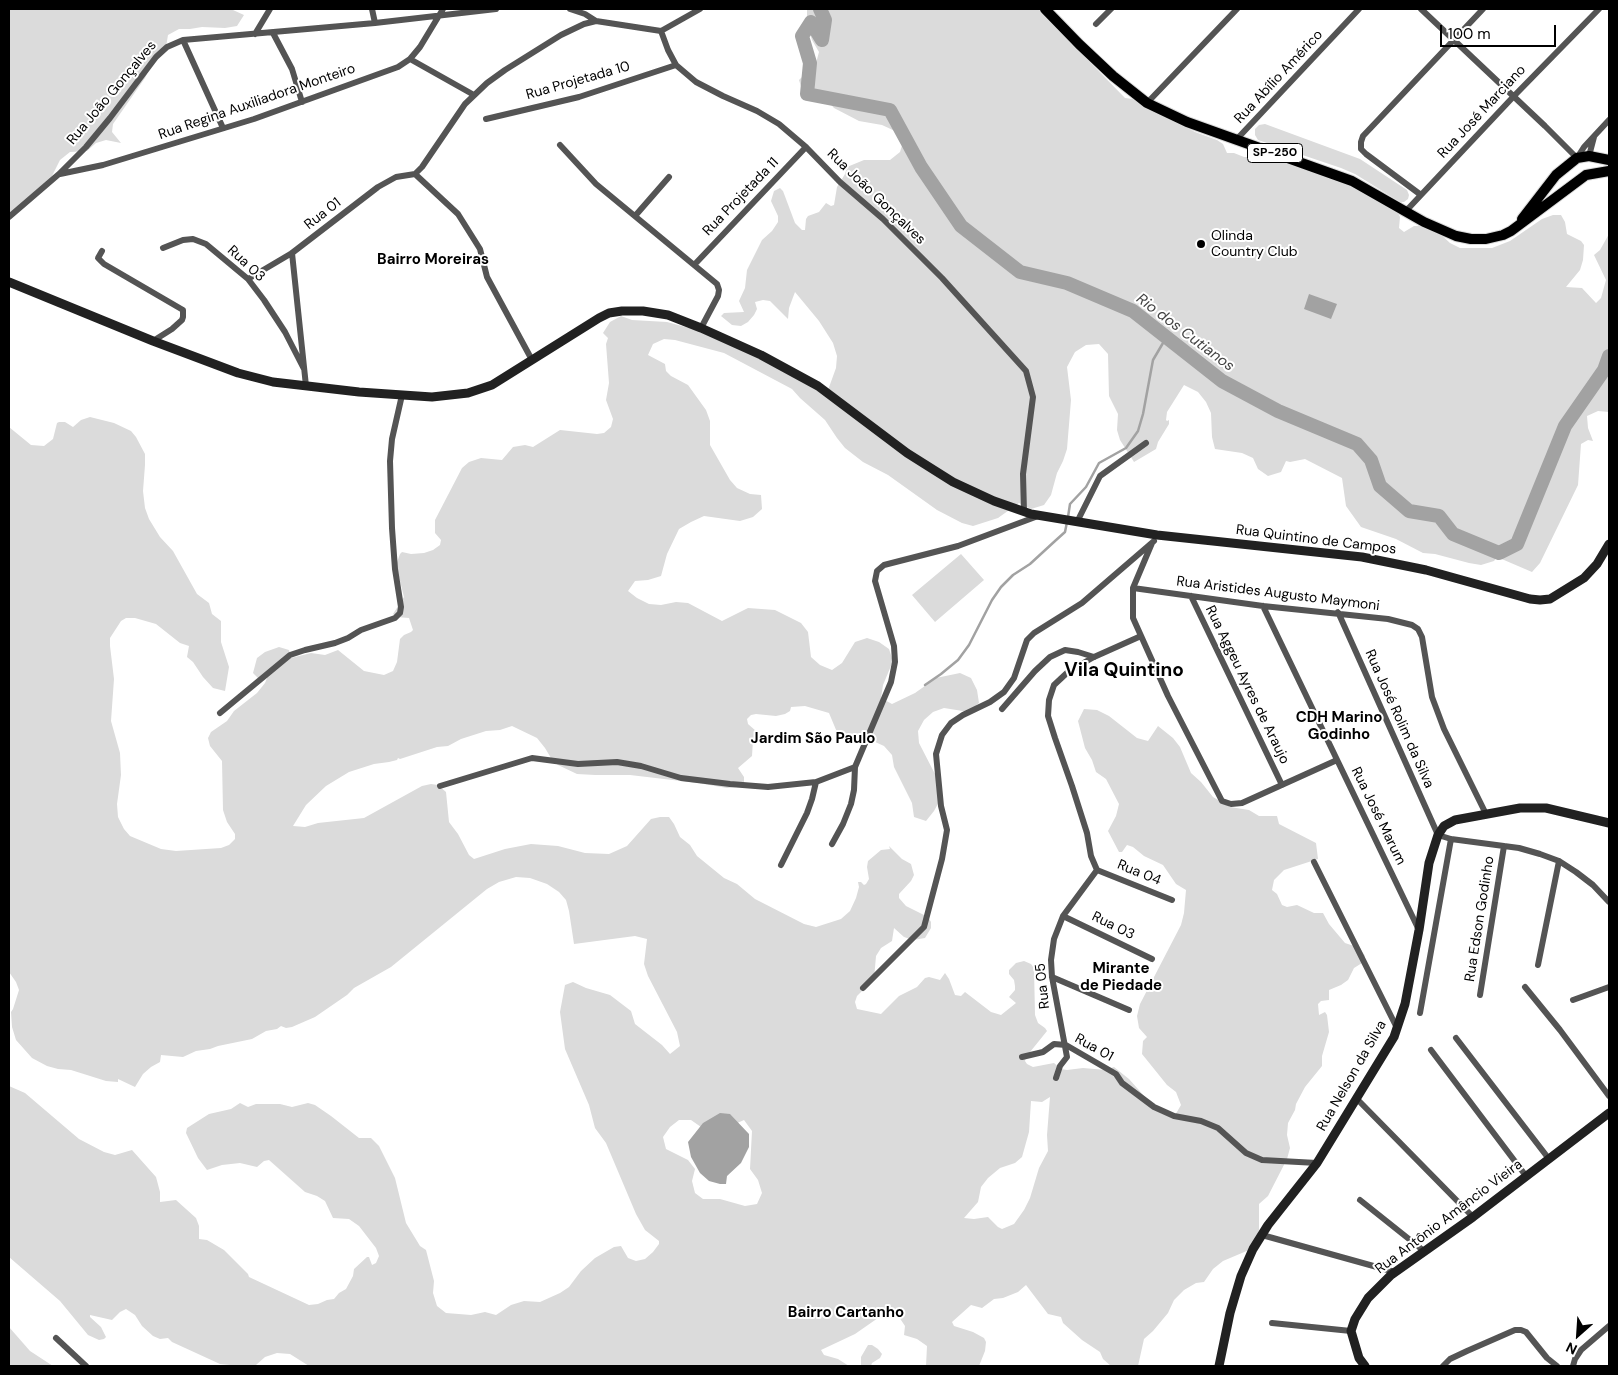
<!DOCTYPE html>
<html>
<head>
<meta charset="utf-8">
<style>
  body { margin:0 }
  #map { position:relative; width:1618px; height:1375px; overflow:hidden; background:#fff; font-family:"DM Sans",sans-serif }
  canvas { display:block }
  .frame { position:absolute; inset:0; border:10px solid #000; pointer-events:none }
  .north { position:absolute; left:1553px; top:1310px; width:50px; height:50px; -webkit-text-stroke:4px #fff; paint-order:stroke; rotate:206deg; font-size:14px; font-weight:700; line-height:20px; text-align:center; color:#000 }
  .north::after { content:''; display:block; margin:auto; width:18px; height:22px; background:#000; clip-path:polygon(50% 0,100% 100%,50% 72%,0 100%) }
  .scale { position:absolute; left:1440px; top:25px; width:116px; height:22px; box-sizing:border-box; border:2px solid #000; border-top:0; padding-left:6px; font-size:15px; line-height:18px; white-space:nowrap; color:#000; -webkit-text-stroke:4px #fff; paint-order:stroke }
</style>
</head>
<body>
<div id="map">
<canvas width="1618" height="1375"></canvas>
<div class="frame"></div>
<div class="north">N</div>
<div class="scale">100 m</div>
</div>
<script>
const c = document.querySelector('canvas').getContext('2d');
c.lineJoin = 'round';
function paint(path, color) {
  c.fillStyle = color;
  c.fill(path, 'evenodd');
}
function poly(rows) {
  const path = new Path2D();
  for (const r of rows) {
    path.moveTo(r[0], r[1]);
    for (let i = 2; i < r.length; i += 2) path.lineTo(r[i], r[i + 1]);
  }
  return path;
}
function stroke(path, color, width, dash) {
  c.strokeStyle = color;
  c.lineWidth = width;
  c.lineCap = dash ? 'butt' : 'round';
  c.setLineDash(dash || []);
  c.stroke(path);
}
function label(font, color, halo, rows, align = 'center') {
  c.font = font + ' "DM Sans",sans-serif';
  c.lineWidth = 4;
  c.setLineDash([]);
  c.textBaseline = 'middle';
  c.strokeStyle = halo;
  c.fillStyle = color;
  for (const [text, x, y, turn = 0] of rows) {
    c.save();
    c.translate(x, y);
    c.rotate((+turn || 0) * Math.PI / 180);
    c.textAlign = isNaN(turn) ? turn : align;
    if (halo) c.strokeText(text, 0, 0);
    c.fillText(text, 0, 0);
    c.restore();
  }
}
const green = poly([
  [9,9,224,9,233,10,244,15,237,26,225,28,202,27,190,29,179,29,168,35,166,47,155,58,145,78,113,124,112,132,121,143,106,140,96,143,87,151,70,152,60,160,48,184,9,215],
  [807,9,1038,9,1125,98,1133,99,1195,132,1217,140,1223,144,1227,153,1234,153,1244,157,1276,158,1306,161,1395,207,1400,217,1399,228,1404,232,1414,226,1422,226,1436,230,1450,243,1460,248,1492,248,1510,241,1542,219,1553,215,1561,215,1565,222,1567,234,1581,241,1584,245,1583,260,1580,270,1566,287,1582,288,1596,303,1601,298,1606,280,1594,255,1600,250,1609,234,1609,412,1598,411,1587,416,1588,428,1593,441,1588,440,1581,444,1578,485,1540,563,1532,572,1497,557,1494,561,1481,565,1469,563,1435,554,1423,553,1396,539,1361,527,1346,506,1342,478,1305,459,1290,462,1286,461,1281,472,1268,476,1258,469,1253,458,1242,453,1215,449,1212,437,1211,413,1206,402,1198,392,1184,385,1167,412,1166,420,1167,421,1169,420,1169,424,1158,442,1156,449,1134,462,1120,440,1117,430,1118,414,1109,396,1108,354,1099,344,1086,345,1075,352,1067,367,1071,400,1067,449,1063,461,1057,473,1051,495,1044,505,1031,509,1019,503,998,518,973,526,962,523,937,510,888,475,863,462,845,448,837,438,825,420,800,398,792,389,724,353,675,340,664,339,653,344,648,355,665,364,666,371,671,376,688,385,706,410,710,421,710,445,730,480,737,488,750,494,761,495,762,509,753,517,740,521,704,516,691,522,679,529,667,554,661,576,648,580,635,581,628,591,637,598,649,604,661,605,676,602,688,603,722,621,748,608,775,610,801,623,808,632,811,657,820,665,832,670,842,663,855,642,867,638,879,642,889,649,893,661,883,685,881,698,892,704,915,693,936,678,960,673,971,678,977,690,979,703,969,712,944,708,933,712,924,720,918,731,919,743,936,776,940,800,934,811,926,821,914,817,912,803,894,767,892,755,884,746,873,741,849,744,839,737,829,713,805,706,791,707,790,711,785,714,776,716,756,714,751,715,747,719,748,724,756,731,753,740,752,756,738,768,744,777,744,782,737,787,727,788,698,783,630,775,595,775,577,774,558,765,551,758,545,748,537,738,512,726,500,730,486,731,461,739,448,746,437,747,400,759,398,758,397,760,389,762,374,764,349,772,326,786,306,805,293,826,305,827,318,823,364,818,422,786,431,784,438,785,446,792,449,822,458,834,469,855,474,859,505,849,531,844,558,846,585,853,609,854,627,846,651,819,660,817,669,817,674,824,680,837,690,845,697,856,724,878,737,884,755,899,804,924,816,927,841,919,850,911,856,898,859,887,858,882,861,882,864,885,866,884,869,879,867,867,868,861,881,850,890,849,889,846,902,859,911,864,914,875,911,881,899,894,899,898,906,906,928,917,931,922,931,928,925,938,913,940,904,937,894,928,892,941,881,948,876,956,874,979,857,996,855,1002,857,1009,881,1014,899,996,917,987,925,978,929,977,940,980,945,973,949,979,955,995,961,996,965,992,991,1012,1001,1015,1016,1003,1009,997,1015,990,1015,986,1014,980,1009,974,1009,970,1016,963,1024,961,1031,964,1034,968,1035,1015,1038,1023,1045,1028,1047,1031,1026,1057,1025,1061,1027,1064,1033,1067,1054,1063,1061,1069,1067,1070,1083,1068,1106,1070,1114,1067,1129,1079,1154,1107,1174,1117,1181,1105,1176,1092,1167,1085,1142,1054,1143,1041,1147,1037,1139,1028,1137,1016,1140,1004,1181,925,1184,913,1186,890,1176,884,1163,865,1144,856,1133,847,1127,845,1122,852,1119,852,1108,831,1116,816,1119,804,1106,779,1096,772,1092,760,1085,748,1078,721,1084,709,1097,710,1109,716,1137,738,1148,741,1158,726,1173,738,1180,747,1191,773,1201,782,1213,797,1230,807,1249,810,1259,816,1277,816,1279,824,1316,843,1318,859,1284,870,1274,880,1272,890,1277,894,1282,905,1287,907,1297,905,1314,913,1323,913,1329,924,1345,943,1360,948,1365,956,1362,963,1354,968,1348,980,1341,985,1329,990,1329,1000,1321,1001,1318,1004,1319,1015,1325,1012,1327,1015,1329,1032,1322,1056,1322,1066,1305,1087,1296,1104,1295,1110,1288,1123,1287,1135,1290,1148,1287,1159,1268,1196,1259,1204,1259,1230,1256,1241,1249,1250,1223,1261,1213,1269,1204,1282,1196,1283,1184,1290,1174,1300,1168,1313,1153,1331,1144,1339,1138,1366,1111,1366,1103,1359,1100,1352,1082,1340,1063,1323,1061,1317,1048,1314,1026,1285,1018,1292,1003,1298,994,1299,982,1308,971,1305,952,1322,954,1326,973,1332,984,1338,986,1342,985,1351,979,1366,926,1366,927,1346,917,1339,904,1335,905,1326,899,1317,892,1315,878,1318,855,1334,821,1350,824,1355,838,1359,849,1366,309,1366,290,1354,277,1353,265,1357,256,1365,240,1366,220,1364,172,1342,168,1338,160,1339,153,1336,142,1326,135,1315,126,1309,120,1312,112,1320,90,1315,90,1317,101,1327,106,1337,104,1339,99,1340,88,1335,60,1301,9,1257,9,1086,25,1093,79,1139,104,1152,115,1155,132,1150,156,1177,160,1192,160,1202,176,1200,196,1218,199,1226,199,1239,207,1240,224,1250,248,1274,249,1277,309,1305,318,1304,327,1300,334,1299,339,1293,346,1289,353,1276,354,1269,367,1257,369,1257,372,1265,376,1263,379,1256,376,1248,359,1226,349,1219,333,1218,325,1201,317,1196,305,1192,269,1160,264,1161,257,1167,240,1163,222,1165,207,1170,198,1158,186,1133,187,1128,209,1114,231,1109,240,1103,248,1107,256,1104,280,1104,292,1107,308,1103,315,1105,331,1116,359,1138,371,1138,379,1146,395,1178,406,1223,420,1246,426,1250,434,1281,433,1293,437,1306,446,1313,471,1315,485,1312,496,1315,511,1305,524,1301,540,1302,560,1293,569,1287,581,1271,595,1258,614,1247,621,1246,628,1258,636,1261,645,1259,653,1252,659,1244,659,1241,645,1230,636,1214,606,1143,595,1128,589,1105,565,1049,560,1012,565,985,573,982,586,988,610,995,631,1011,635,1024,662,1045,670,1054,680,1046,677,1032,648,976,644,964,647,939,635,936,574,944,569,911,566,900,559,892,547,884,530,878,516,877,499,882,487,889,391,967,354,988,347,995,315,1017,292,1027,286,1028,281,1026,277,1029,266,1031,252,1039,218,1046,210,1049,196,1051,183,1057,161,1055,160,1062,151,1067,143,1074,135,1087,118,1079,118,1082,106,1081,71,1070,58,1069,47,1066,32,1058,16,1040,12,1027,11,1012,13,1009,19,990,16,982,9,972,9,427,31,445,44,446,53,439,57,423,59,422,65,422,73,427,81,420,90,417,114,423,131,431,136,437,145,454,145,465,143,491,145,508,149,519,160,537,173,551,197,594,209,603,212,614,221,621,221,642,229,667,225,691,213,688,203,677,193,662,187,657,189,646,180,643,156,624,135,618,126,618,121,621,110,638,110,646,114,679,111,721,120,753,121,775,117,804,118,817,124,829,130,836,161,849,176,851,221,848,229,845,235,839,235,834,227,822,223,810,222,761,210,746,208,738,211,732,227,721,234,711,257,693,265,683,267,678,259,679,253,673,257,658,265,652,279,647,289,650,291,658,311,653,325,655,338,650,364,671,384,675,393,671,397,662,400,639,404,635,411,632,413,630,409,618,396,617,393,614,404,597,396,565,400,554,402,552,411,554,424,553,433,550,440,545,441,540,435,533,435,520,462,468,469,462,481,458,502,460,513,447,525,445,533,447,560,430,597,434,604,433,611,427,613,419,606,400,609,383,606,344,608,338,603,333,610,322,621,316,632,320,667,322,704,332,828,390,836,368,837,356,833,343,819,321,795,292,789,308,788,319,770,301,763,300,755,302,757,309,754,315,748,322,741,326,732,325,721,316,724,313,744,312,739,301,745,288,747,270,762,240,772,231,778,222,778,216,771,201,774,191,780,188,783,191,795,223,802,230,805,230,806,219,808,216,819,212,826,203,831,206,834,205,837,187,845,174,847,167,864,160,890,160,900,152,904,139,895,131,882,125,859,121,834,108,826,99,803,93,799,80,816,63,819,52,812,40,807,26],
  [1050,1097,1047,1135,1048,1151,1039,1168,1030,1198,1024,1210,1014,1224,1002,1229,998,1227,988,1217,974,1219,964,1218,978,1202,981,1187,988,1178,1000,1168,1015,1163,1022,1157,1029,1132,1031,1101,1042,1102],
  [679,1120,691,1120,701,1127,733,1125,744,1120,752,1131,750,1169,758,1180,762,1193,757,1204,745,1206,720,1199,703,1199,695,1193,692,1181,695,1169,688,1160,666,1149,663,1137,670,1127],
  [1265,124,1360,159,1407,190,1409,195,1408,199,1404,202,1400,202,1355,174,1341,168,1258,140,1255,135,1255,129,1259,125],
  [961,554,984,580,935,622,912,595],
  [9,1327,30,1351,53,1366,9,1366],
  [868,1345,872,1345,878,1349,882,1354,880,1358,872,1363,871,1366,861,1366,861,1357]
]);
const water = poly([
  [1309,294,1337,304,1331,319,1304,309],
  [720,1113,730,1114,749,1134,749,1147,741,1163,727,1176,726,1184,720,1184,709,1181,700,1173,691,1157,688,1142,703,1123]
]);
const stream = poly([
  [1068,517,1070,504,1086,487,1099,463,1126,448,1138,431,1143,414,1153,360,1163,343,1167,338],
  [925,685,941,674,958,660,969,645,992,600,1001,587,1013,575,1030,564,1055,541,1065,532,1067,522]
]);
const river = poly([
  [820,9,825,20,822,40,811,22,802,36,810,63,807,94,890,110,921,167,961,226,1020,272,1067,283,1133,311,1222,381,1278,411,1357,444,1371,460,1380,486,1409,511,1439,516,1453,534,1499,553,1517,544,1565,426,1604,370,1609,356]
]);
const street = poly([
  [372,9,375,23],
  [570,9,585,14,596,21,661,31],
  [1421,9,1545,126,1577,158,1584,147,1609,120],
  [1096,24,1111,9],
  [661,31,668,50,676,65,696,82,723,96,757,111,779,124,806,147,840,182,883,219,942,278,1026,371,1033,397,1023,474,1024,512],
  [661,31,700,9],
  [273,33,292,69,302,102],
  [255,34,270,9],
  [183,40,223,128],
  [410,59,474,95],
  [1147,103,1237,9],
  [486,119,579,97,676,65],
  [1236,140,1359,9],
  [560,145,596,184,717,284,719,290,718,296,701,328],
  [1589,156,1594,137],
  [60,174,103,165,254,119,398,67,410,59,420,47,443,9],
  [1421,195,1366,154,1361,149,1361,142,1363,136,1483,9],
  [1405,212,1514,96,1599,9],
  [635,216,669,177],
  [9,217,59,174,86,147,110,118,156,57,167,47,183,40,375,23,496,9],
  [163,248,183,240,193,239,206,244,248,279,264,300,285,332,304,369],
  [102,251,98,258,104,264,183,310,183,317,182,320,172,329,153,341],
  [292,253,306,386],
  [695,264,806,147],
  [248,279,292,253,378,187,396,177,415,174],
  [532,360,487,277,480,249,458,214,415,174,422,167,465,104,487,83,505,70,561,35,584,24,596,21],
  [1077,522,1100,476,1146,443],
  [1152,543,1133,588,1133,618,1168,696,1222,801,1231,804,1242,803,1337,760],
  [1133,588,1263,606,1388,619,1412,625,1418,629,1422,637,1432,697,1444,729,1486,814],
  [1191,596,1282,785],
  [1263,606,1418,928],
  [1338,612,1438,835,1451,839,1519,848,1540,854,1559,861,1576,872,1593,885,1609,902],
  [1002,709,1035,671,1050,657,1065,650,1078,652,1094,657],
  [220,713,290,655,305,650,335,643,348,638,361,630,395,618,400,613,401,607,395,569,392,528,390,461,392,439,402,395],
  [440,786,532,758,578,764,617,762,641,766,681,778,730,784,768,787,816,782,855,767,891,682,895,662,894,646,875,581,877,571,884,565,958,546,1038,516],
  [832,844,843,824,851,804,854,790,855,767],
  [1314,862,1397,1028],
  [781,865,807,813,812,799,816,782],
  [1097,870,1091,856,1087,833,1072,786,1055,738,1048,716,1049,700,1054,685,1069,671,1094,657,1141,636],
  [1097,870,1172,900],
  [1063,916,1152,959],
  [1538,965,1559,861],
  [1052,977,1129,1010],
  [1525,987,1560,1030,1609,1096],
  [863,988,924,927,942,859,947,830,941,806,936,754,942,735,951,723,963,715,990,702,1004,692,1014,678,1027,640,1034,633,1082,603,1154,541],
  [1480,995,1504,846],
  [1573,1000,1609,987],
  [1420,1013,1451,839],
  [1456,1038,1549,1159],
  [1431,1050,1526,1176],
  [1022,1057,1043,1052,1054,1044,1066,1045,1116,1074,1122,1083,1154,1107,1174,1116,1201,1121,1218,1128,1246,1153,1262,1160,1317,1163],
  [1056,1078,1060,1066,1067,1057,1052,977,1051,960,1054,939,1063,916,1097,870],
  [1357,1099,1473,1217],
  [1360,1200,1424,1251],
  [1262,1235,1395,1272],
  [1272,1323,1351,1331],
  [56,1338,86,1366],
  [1443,1366,1450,1359,1467,1351,1515,1330,1521,1330,1526,1332,1547,1358,1557,1366],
  [1573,1366,1575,1359,1581,1350,1609,1326]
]);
const secondary = poly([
  [9,282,153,341,238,373,273,382,359,392,432,397,468,393,492,385,599,318,609,313,622,311,643,311,668,315,701,328,761,355,818,386,907,453,953,482,994,501,1031,514,1157,535,1362,557,1426,570,1530,599,1540,600,1550,599,1584,578,1597,564,1609,544],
  [1219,1366,1230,1313,1241,1276,1253,1249,1268,1225,1317,1163,1394,1037,1405,1004,1419,930,1429,863,1438,835,1444,826,1455,820,1520,808,1546,808,1609,823],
  [1365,1366,1359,1358,1351,1331,1355,1319,1368,1298,1391,1275,1473,1217,1609,1113]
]);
const primary = poly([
  [1045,9,1079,44,1113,76,1147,103,1187,122,1352,181,1424,222,1456,236,1471,239,1486,239,1503,235,1511,231,1586,175,1609,171],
  [1522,219,1556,175,1577,158,1589,156,1609,160]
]);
const markers = [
  [1201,244,5,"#000"]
];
const shields = [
  [1275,153,55]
];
const shieldNames = [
  ["SP-250",1275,153]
];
const streetNames = [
  ["Rua Abílio Américo",1279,77,-47],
  ["Rua Projetada 10",578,81,-16],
  ["Rua João Gonçalves",112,93,-50],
  ["Rua Regina Auxiliadora Monteiro",257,102,-19],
  ["Rua José Marciano",1482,112,-47],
  ["Rua Projetada 11",741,197,-46],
  ["Rua João Gonçalves",876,197,44],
  ["Rua 01",323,214,-38],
  ["Rua 03",246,264,43],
  ["Rua Quintino de Campos",1316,540,7],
  ["Rua Aristides Augusto Maymoni",1278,594,7],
  ["Rua Aggeu Ayres de Araujo",1247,685,64],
  ["Rua José Rolim da Silva",1399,719,66],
  ["Rua José Marum",1378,816,64],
  ["Rua 04",1139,873,22],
  ["Rua Edson Godinho",1480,919,-81],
  ["Rua 03",1113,926,26],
  ["Rua 05",1043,986,-96],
  ["Rua 01",1094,1048,29],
  ["Rua Nelson da Silva",1352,1076,-60],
  ["Rua Antônio Amâncio Vieira",1449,1217,-37]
];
const poiNames = [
  ["Olinda",1211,236],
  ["Country Club",1211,252]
];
const neighbourhoodNames = [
  ["Bairro Moreiras",433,260],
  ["CDH Marino",1339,718],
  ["Godinho",1339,735],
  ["Jardim São Paulo",813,739],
  ["Mirante",1121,969],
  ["de Piedade",1121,986],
  ["Bairro Cartanho",846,1313]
];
const waterNames = [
  ["Rio dos Cutianos",1185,333,37]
];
const districtNames = [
  ["Vila Quintino",1124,671]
];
paint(green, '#dbdbdb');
paint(water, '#a2a2a2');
stroke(stream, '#a2a2a2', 2.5);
stroke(river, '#a2a2a2', 14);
stroke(primary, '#dbdbdb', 12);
stroke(street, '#545454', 6);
stroke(secondary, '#212121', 9);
stroke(primary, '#000', 10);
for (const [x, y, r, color] of markers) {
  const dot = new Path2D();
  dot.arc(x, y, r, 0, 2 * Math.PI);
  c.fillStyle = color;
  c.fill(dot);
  stroke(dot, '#fff', 2);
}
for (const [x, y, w] of shields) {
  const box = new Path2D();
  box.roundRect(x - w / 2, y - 9.5, w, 19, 4);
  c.fillStyle = '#fff';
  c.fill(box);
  stroke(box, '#000', 1);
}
label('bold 12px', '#000', null, shieldNames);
label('14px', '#000', '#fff', streetNames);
label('14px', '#000', '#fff', poiNames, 'left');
label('bold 15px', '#000', '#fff', neighbourhoodNames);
label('italic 15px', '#434343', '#fff', waterNames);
label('bold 19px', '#000', '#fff', districtNames);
</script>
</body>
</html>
